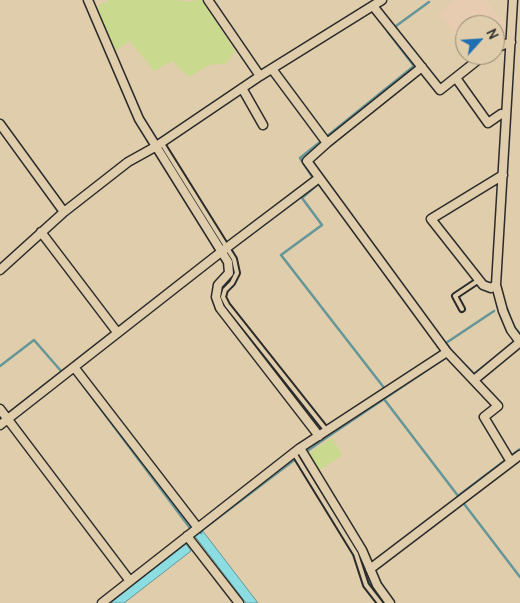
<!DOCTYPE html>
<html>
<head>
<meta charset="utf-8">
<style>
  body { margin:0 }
  #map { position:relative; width:520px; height:603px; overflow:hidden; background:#dfcdab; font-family:Delius,sans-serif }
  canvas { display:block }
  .north { position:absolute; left:455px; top:15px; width:50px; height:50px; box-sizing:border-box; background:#dfcdab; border:1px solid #978c78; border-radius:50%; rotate:64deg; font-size:14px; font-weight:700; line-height:20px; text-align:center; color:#2b2b2b }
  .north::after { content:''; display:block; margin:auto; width:18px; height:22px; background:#1f6fb2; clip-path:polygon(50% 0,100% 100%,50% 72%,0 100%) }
</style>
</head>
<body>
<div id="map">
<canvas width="520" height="603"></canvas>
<div class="north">N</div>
</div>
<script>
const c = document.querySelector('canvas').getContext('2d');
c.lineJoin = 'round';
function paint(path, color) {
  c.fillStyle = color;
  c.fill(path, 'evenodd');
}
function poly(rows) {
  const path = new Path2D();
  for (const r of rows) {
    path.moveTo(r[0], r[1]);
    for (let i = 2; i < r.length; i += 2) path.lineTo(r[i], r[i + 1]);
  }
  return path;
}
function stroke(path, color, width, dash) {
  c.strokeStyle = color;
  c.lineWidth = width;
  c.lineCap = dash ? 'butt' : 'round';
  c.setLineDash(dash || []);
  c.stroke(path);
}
const built = poly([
  [453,0,486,0,508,29,507,39,495,43,495,25,465,25,465,47,440,14]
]);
const green = poly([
  [109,0,180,0,182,2,202,0,235,51,227,63,209,65,189,77,172,61,154,71,130,41,115,51,97,7],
  [332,438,342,455,318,471,308,454]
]);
const water = poly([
  [202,530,258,603,246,603,194,535,202,530],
  [186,544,191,551,124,603,109,603,186,544]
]);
const stream = poly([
  [396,26,429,2],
  [326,137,414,66,388,32],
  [313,178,300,158,320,142],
  [317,185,302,198,322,225,281,255,385,389],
  [216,236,230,258,233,269,230,280,221,287],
  [507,308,512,324,520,334],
  [494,311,446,343,452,352,474,374,502,352],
  [240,328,326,438,300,456,335,512],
  [0,366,34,340,61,371],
  [85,388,190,528],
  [384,399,520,577],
  [326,438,445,358],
  [458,496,520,449],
  [201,533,202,530,297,458],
  [359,553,369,581,385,603]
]);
const service = poly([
  [161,142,234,259,237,273,232,283,225,290,223,297,227,305,327,431],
  [462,309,455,296,479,280],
  [294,453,356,554,366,585,380,603]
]);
const minor = poly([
  [88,0,139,119,228,262,229,273,218,285,216,297,220,308,319,436],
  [208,0,260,76],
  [373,6,440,90,484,55],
  [495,48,511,42],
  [422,67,327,143,307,161,447,352,498,406,484,417,511,462],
  [272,69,327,143],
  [456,78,488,123,501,114,506,114],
  [242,88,263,125],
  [0,124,64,212],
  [41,232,117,332],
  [0,270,64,212,128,162,155,147,260,76,382,0],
  [496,285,491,288,483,285,431,219,503,175],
  [74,367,198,528],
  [474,380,520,342,511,330,503,311,496,285,513,0],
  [0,409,130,581],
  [0,425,221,252,319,178],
  [300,448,362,550,377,585,390,603],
  [187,536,239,603],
  [370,569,520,455],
  [102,603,300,448,447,352]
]);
paint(built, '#e7ccb2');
paint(green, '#c9d98d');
paint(water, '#8bdde1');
stroke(water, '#659698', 1);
stroke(stream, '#659698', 2.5);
stroke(service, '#2b2b2b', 8);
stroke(minor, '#2b2b2b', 11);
stroke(service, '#dfcdab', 4);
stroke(minor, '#dfcdab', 8);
</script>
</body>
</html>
